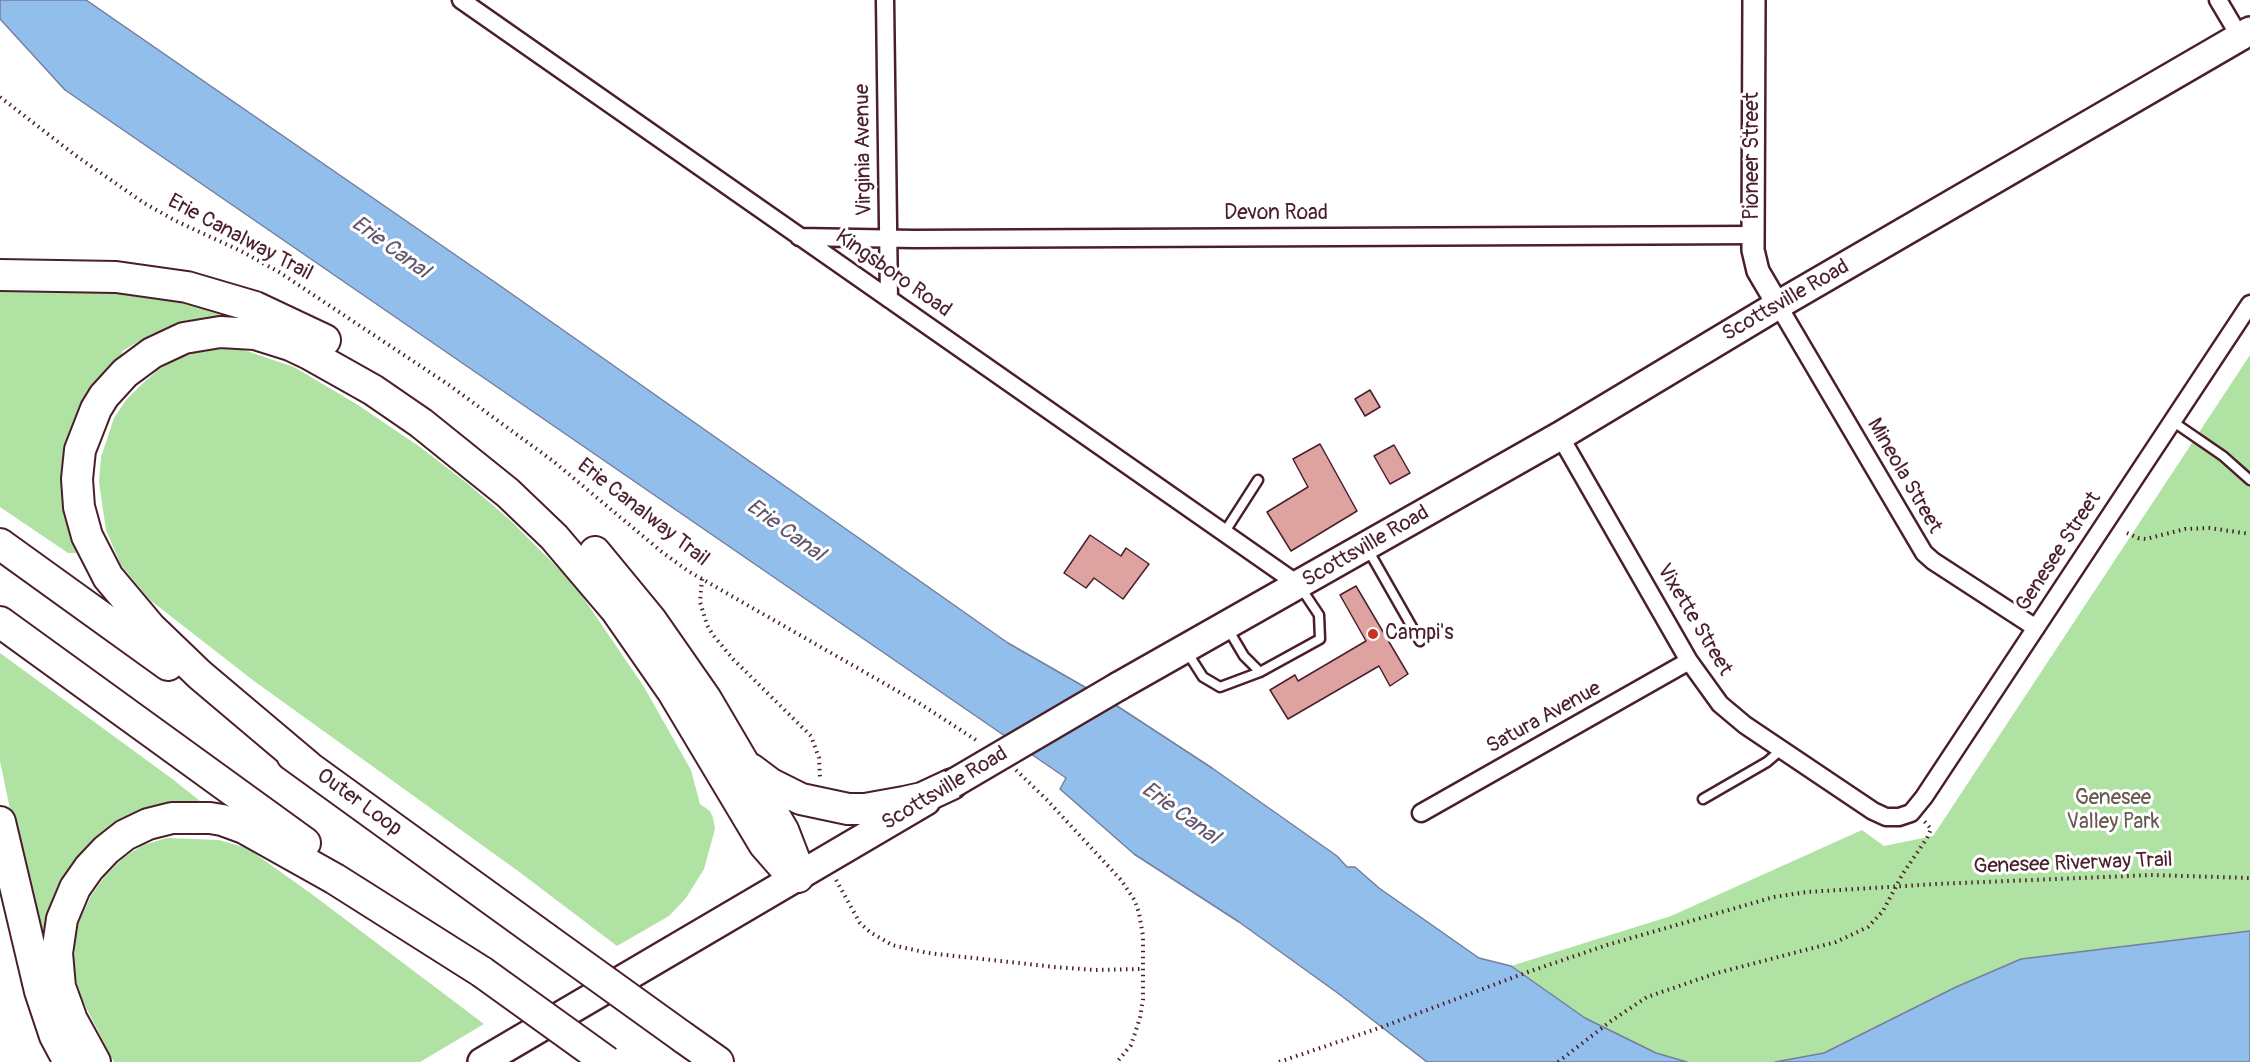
<!DOCTYPE html>
<html>
<head>
<meta charset="utf-8">
<style>
  body { margin:0 }
  canvas { display:block; background:#fff }
</style>
</head>
<body>
<canvas width="2250" height="1062"></canvas>
<script>
const c = document.querySelector('canvas').getContext('2d');
c.lineJoin = 'round';
function paint(path, color) {
  c.fillStyle = color;
  c.fill(path, 'evenodd');
}
function poly(rows) {
  const path = new Path2D();
  for (const r of rows) {
    path.moveTo(r[0], r[1]);
    for (let i = 2; i < r.length; i += 2) path.lineTo(r[i], r[i + 1]);
  }
  return path;
}
function stroke(path, color, width, dash) {
  c.strokeStyle = color;
  c.lineWidth = width;
  c.lineCap = dash ? 'butt' : 'round';
  c.setLineDash(dash || []);
  c.stroke(path);
}
function label(font, color, halo, rows, align = 'center') {
  c.font = font + ' Pangolin,sans-serif';
  c.lineWidth = 6;
  c.setLineDash([]);
  c.textBaseline = 'middle';
  c.strokeStyle = halo;
  c.fillStyle = color;
  for (const [text, x, y, turn = 0] of rows) {
    c.save();
    c.translate(x, y);
    c.rotate((+turn || 0) * Math.PI / 180);
    c.textAlign = isNaN(turn) ? turn : align;
    if (halo) c.strokeText(text, 0, 0);
    c.fillText(text, 0, 0);
    c.restore();
  }
}
const green = poly([
  [0,284,169,293,256,321,178,325,152,334,122,351,122,362,88,404,83,551,75,553,68,553,0,507],
  [238,348,294,367,358,405,420,447,468,484,510,520,574,584,644,687,691,770,700,804,710,811,713,818,715,829,704,869,686,898,669,916,617,946,518,871,254,681,150,600,121,565,106,530,99,482,101,457,114,418,126,400,142,384,158,370,180,357,203,350],
  [2250,355,2250,931,2159,944,1956,987,1824,1053,1775,1062,1687,1062,1656,1053,1585,1018,1511,966,1671,916,1862,830,1884,846,1933,836],
  [0,653,171,778,205,805,112,833,45,979,0,761],
  [167,838,219,840,247,848,313,895,484,1024,420,1062,114,1062,78,992,74,959,75,930,91,896,105,876,123,858,143,845]
]);
const water = poly([
  [0,0,86,0,499,285,1008,643,1111,702,1212,768,1337,856,1347,867,1355,867,1379,888,1479,958,1511,966,1585,1018,1656,1053,1687,1062,1427,1062,1339,994,1239,922,1134,854,1060,789,1066,778,65,90,0,19,0,0],
  [2250,931,2250,1062,1775,1062,1824,1053,1956,987,2021,959,2250,931]
]);
const building = poly([
  [1370,390,1380,407,1365,416,1355,399,1370,390],
  [1320,444,1357,511,1291,551,1267,512,1308,487,1293,459,1320,444],
  [1394,445,1410,473,1390,484,1374,456,1394,445],
  [1090,535,1121,556,1126,548,1149,564,1123,599,1094,578,1086,588,1064,573,1090,535],
  [1356,586,1408,674,1390,686,1379,666,1288,719,1270,690,1295,675,1298,681,1366,641,1340,595,1356,586]
]);
const path = poly([
  [0,97,75,155,144,203,176,221,241,251,279,272,449,385,553,461,662,552,688,571,922,705,979,742],
  [2127,533,2138,538,2146,539,2185,529,2210,528,2250,534],
  [702,579,700,602,707,625,713,635,733,659,811,736,819,758,820,778],
  [1016,770,1047,800,1121,880,1135,901,1139,913,1143,936,1143,999,1140,1018,1131,1045,1117,1062],
  [836,880,860,923,870,932,892,945,928,953,1055,967,1095,970,1143,969],
  [1279,1062,1382,1027,1525,973,1607,945,1774,897,1807,892,1936,884,2152,875,2250,878],
  [1558,1062,1611,1021,1647,997,1717,973,1836,942,1868,927,1883,911,1902,875,1927,838,1931,829,1924,821]
]);
const service = poly([
  [2172,421,2223,456,2250,480],
  [1224,533,1258,480],
  [1367,548,1420,641],
  [1228,629,1244,656,1260,672,1320,639,1319,615,1301,588],
  [1187,652,1203,677,1220,687,1260,672],
  [1703,799,1767,762,1781,750]
]);
const minor = poly([
  [461,0,1299,585],
  [885,0,889,299],
  [2218,0,2240,37],
  [799,237,914,239,1753,235],
  [1778,305,1924,553,1933,561,2036,628],
  [1560,436,1689,661,1720,704,1745,725,1873,811,1886,817,1899,817,1911,813,1924,797,2250,304],
  [1421,813,1689,661]
]);
const tertiary = poly([
  [1754,0,1753,250,1758,271,1778,305]
]);
const primary = poly([
  [1119,686,1560,436,1778,305,2250,31],
  [482,1062,926,801]
]);
const motorway = poly([
  [0,275,116,277,187,287,255,307,325,340],
  [0,544,168,665],
  [595,552,651,620,706,699,783,830,795,861,798,877],
  [0,622,305,843],
  [292,755,545,938],
  [309,767,200,675,150,627,108,577,87,536,79,507,77,479,80,450,96,409,104,396,125,373,152,353,184,338,220,332,255,334,290,345,309,354,373,390,421,423,508,493,554,537,616,610,673,692,764,844,785,868,798,877],
  [751,769,771,784,801,799,848,809,865,809,904,802,922,798,952,784],
  [0,822,40,991,55,1036,69,1062],
  [684,1038,718,1062],
  [95,1062,72,1020,60,987,57,953,62,919,75,888,89,868,106,850,125,835,148,824,172,818,210,818,222,820,244,828,335,879,482,972]
]);
const primaryBridge = poly([
  [952,784,1119,686]
]);
const motorwayBridge = poly([
  [545,938,684,1038],
  [482,972,607,1062]
]);
const markers = [
  [1373,634,6,"#c8321e"]
];
const streetNames = [
  ["Virginia Avenue",864,150,-91],
  ["Pioneer Street",1753,156,-90],
  ["Devon Road",1276,214],
  ["Erie Canalway Trail",240,238,28],
  ["Kingsboro Road",893,274,35],
  ["Scottsville Road",1786,301,-30],
  ["Mineola Street",1904,476,60],
  ["Erie Canalway Trail",643,513,38],
  ["Scottsville Road",1366,547,-30],
  ["Genesee Street",2059,552,-57],
  ["Vixette Street",1694,620,59],
  ["Satura Avenue",1544,718,-29],
  ["Scottsville Road",945,789,-31],
  ["Outer Loop",359,803,36],
  ["Genesee Riverway Trail",2073,864,-2]
];
const poiNames = [
  ["Campi's",1385,634]
];
const parkNames = [
  ["Genesee",2113,799],
  ["Valley Park",2113,823]
];
const waterNames = [
  ["Erie Canal",390,248,36],
  ["Erie Canal",785,531,36],
  ["Erie Canal",1180,814,36]
];
paint(green, '#afe2a3');
paint(water, '#91beeb');
stroke(water, '#757e9e', 1.5);
paint(building, '#dea3a0');
stroke(building, '#4a1f2b', 1.5);
stroke(service, '#4a1f2b', 13);
stroke(minor, '#4a1f2b', 21);
stroke(tertiary, '#4a1f2b', 26);
stroke(primary, '#4a1f2b', 32);
stroke(motorway, '#4a1f2b', 34);
stroke(path, '#4a1f2b', 4, [1.5, 4.5]);
stroke(service, '#fff', 8);
stroke(minor, '#fff', 16);
stroke(tertiary, '#fff', 21);
stroke(primary, '#fff', 27);
stroke(motorway, '#fff', 30);
stroke(primaryBridge, '#4a1f2b', 32, []);
stroke(motorwayBridge, '#4a1f2b', 34, []);
stroke(primaryBridge, '#fff', 27);
stroke(motorwayBridge, '#fff', 30);
for (const [x, y, r, color] of markers) {
  const dot = new Path2D();
  dot.arc(x, y, r, 0, 2 * Math.PI);
  c.fillStyle = color;
  c.fill(dot);
  stroke(dot, '#fff', 2);
}
label('21px', '#4a1f2b', '#fff', streetNames);
label('21px', '#4a1f2b', '#fff', poiNames, 'left');
label('21px', '#685a4f', '#fff', parkNames);
label('italic 22px', '#63576e', '#fff', waterNames);
</script>
</body>
</html>
